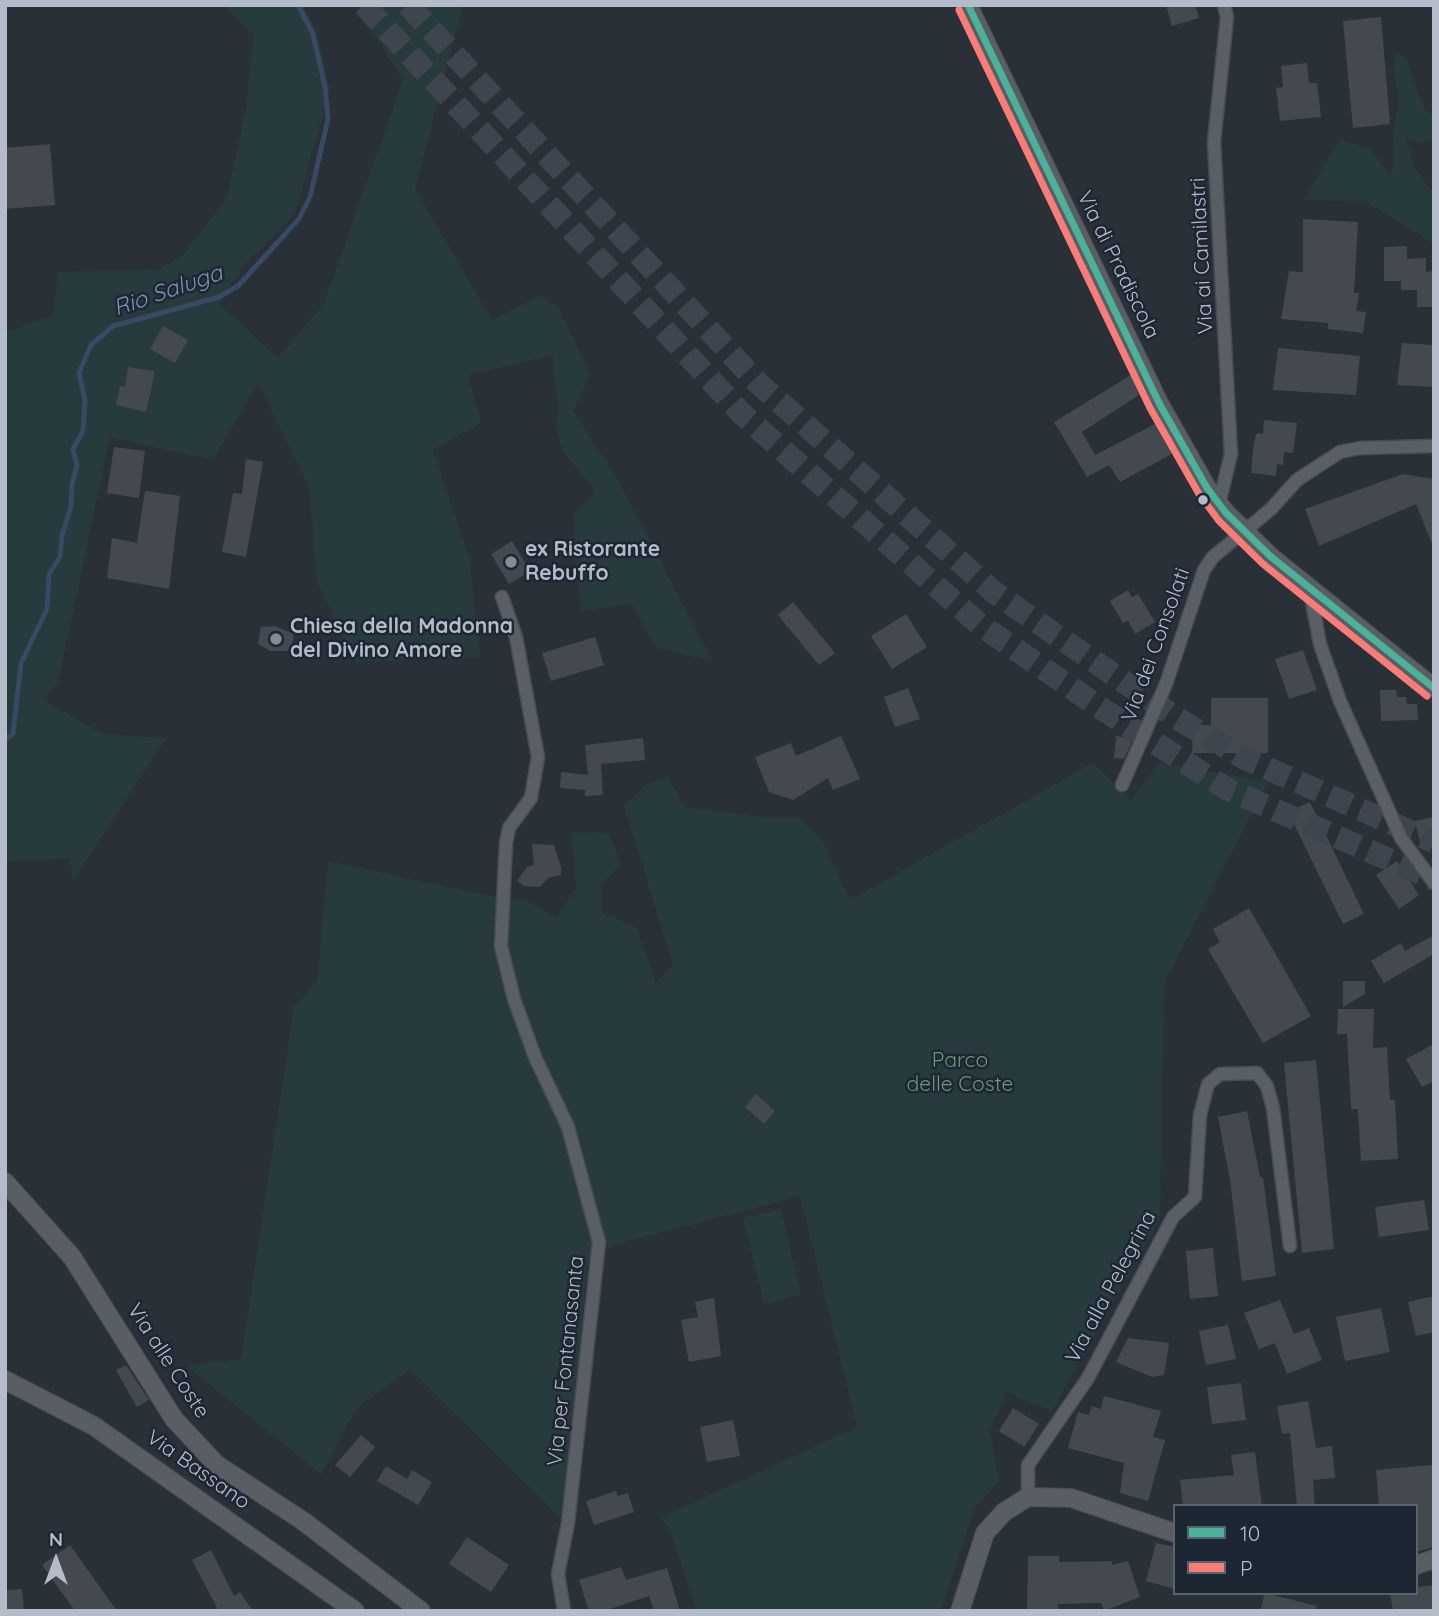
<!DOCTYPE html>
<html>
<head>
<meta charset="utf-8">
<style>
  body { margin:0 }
  #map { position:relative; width:1439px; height:1616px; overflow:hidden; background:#2a3038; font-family:Quicksand,sans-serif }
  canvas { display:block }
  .frame { position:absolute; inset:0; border:7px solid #b4bcc9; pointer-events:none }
  .legend { position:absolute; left:1173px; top:1504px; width:245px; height:91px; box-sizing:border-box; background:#1d2633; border:2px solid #59626f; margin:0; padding:9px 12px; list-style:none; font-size:21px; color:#b4bcc9 }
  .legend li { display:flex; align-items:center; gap:14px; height:35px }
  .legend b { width:35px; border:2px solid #59626f }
  .north { position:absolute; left:21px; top:1525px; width:70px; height:70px; -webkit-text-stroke:5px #1d2633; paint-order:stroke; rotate:0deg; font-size:19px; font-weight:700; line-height:28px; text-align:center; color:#b4bcc9 }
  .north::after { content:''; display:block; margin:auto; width:24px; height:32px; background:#b4bcc9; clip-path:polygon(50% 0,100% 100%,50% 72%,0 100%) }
</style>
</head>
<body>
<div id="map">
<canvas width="1439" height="1616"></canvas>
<div class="frame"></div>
<ul class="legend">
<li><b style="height:9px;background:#4bb299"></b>10</li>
<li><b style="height:9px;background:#f97c76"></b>P</li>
</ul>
<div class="north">N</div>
</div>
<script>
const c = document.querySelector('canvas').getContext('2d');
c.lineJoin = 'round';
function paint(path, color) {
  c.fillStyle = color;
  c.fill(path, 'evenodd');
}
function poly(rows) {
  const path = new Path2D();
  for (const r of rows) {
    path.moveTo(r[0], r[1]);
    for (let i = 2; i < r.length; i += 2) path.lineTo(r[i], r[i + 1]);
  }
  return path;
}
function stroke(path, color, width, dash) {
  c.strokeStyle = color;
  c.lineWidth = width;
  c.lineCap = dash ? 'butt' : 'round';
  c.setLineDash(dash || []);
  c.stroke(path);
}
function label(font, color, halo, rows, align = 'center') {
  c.font = font + ' Quicksand,sans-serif';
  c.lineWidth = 5;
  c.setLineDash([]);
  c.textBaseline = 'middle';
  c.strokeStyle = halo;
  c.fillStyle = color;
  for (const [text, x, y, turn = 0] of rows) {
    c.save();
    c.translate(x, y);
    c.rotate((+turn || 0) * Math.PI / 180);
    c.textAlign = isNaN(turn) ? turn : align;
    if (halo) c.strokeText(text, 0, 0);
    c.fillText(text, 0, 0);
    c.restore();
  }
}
const green = poly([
  [223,5,303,5,316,31,330,89,295,214,242,268,219,304,278,358,324,303,403,80,366,21,362,5,463,5,415,189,492,320,540,295,559,308,590,375,573,411,619,482,713,662,655,647,632,604,581,611,573,514,596,492,563,452,556,429,558,408,552,355,468,375,481,424,433,449,469,556,480,657,356,662,317,582,309,487,258,383,213,460,110,437,58,683,44,700,102,734,166,738,73,881,70,858,5,862,5,333,53,315,58,272,160,269,182,256,227,198,246,107,254,35],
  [1395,52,1407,60,1425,111,1434,115,1434,138,1419,142,1406,137,1414,167,1434,195,1434,244,1365,201,1304,200,1340,139,1371,149,1390,176,1394,167,1393,135,1399,101,1394,73],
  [1093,763,1131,800,1159,763,1268,782,1164,983,1160,1218,1052,1411,1006,1392,990,1431,999,1482,976,1506,940,1611,696,1611,670,1529,660,1518,857,1427,800,1196,613,1245,587,1262,566,1513,557,1515,410,1369,357,1408,321,1474,187,1366,241,1359,294,1007,317,982,328,861,480,894,526,901,557,918,576,887,571,832,609,833,621,865,601,885,602,913,636,927,656,983,673,965,624,806,647,784,668,776,684,807,780,819,799,818,821,838,850,900],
  [781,1209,801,1295,764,1304,743,1218]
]);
const stream = poly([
  [5,739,13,734,21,663,47,609,49,574,60,557,62,535,71,507,72,483,77,466,73,449,83,431,85,401,79,373,91,345,113,326,219,297,238,286,299,219,310,197,328,119,325,87,313,34,298,5]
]);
const building = poly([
  [1166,5,1195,5,1199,18,1172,26],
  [1381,17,1390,124,1353,128,1343,21],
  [1307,63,1309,83,1317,83,1321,117,1280,121,1276,88,1283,87,1281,66],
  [50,144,55,205,5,209,5,148],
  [1303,219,1358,222,1354,293,1359,293,1356,311,1366,312,1363,333,1328,329,1328,323,1281,319,1289,271,1303,272],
  [1407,246,1407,259,1426,258,1426,272,1434,271,1434,307,1417,307,1417,290,1401,290,1401,281,1384,281,1384,247],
  [163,326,188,340,175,363,150,349],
  [1402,343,1434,345,1434,387,1397,385],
  [1278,348,1360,356,1356,395,1273,390],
  [128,367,155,371,146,412,116,405,120,386,125,387],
  [1131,375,1139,395,1082,432,1095,455,1157,423,1172,454,1120,482,1109,465,1087,477,1054,422],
  [1264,420,1297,423,1293,453,1284,452,1283,465,1277,464,1276,476,1251,473,1254,441,1257,433,1263,434],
  [114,447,145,451,139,498,107,493],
  [246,459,263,462,246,557,222,552,233,493,242,494],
  [1403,474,1434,479,1434,549,1416,504,1319,546,1305,509],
  [145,491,180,496,169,589,107,578,112,538,137,543],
  [512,541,530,571,509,584,491,554],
  [1128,590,1132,597,1138,594,1155,622,1135,634,1128,620,1123,623,1110,601],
  [793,602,835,653,819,665,778,615],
  [906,614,927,647,892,669,871,636],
  [275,626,294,634,291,651,270,651,258,644,261,627],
  [595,637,604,665,551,681,542,653],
  [1303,650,1317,690,1289,699,1275,659],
  [908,688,920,719,895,727,884,697],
  [1380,690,1396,690,1397,697,1406,697,1407,704,1417,704,1418,720,1381,721],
  [1211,698,1268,698,1268,753,1192,753,1193,725,1211,725],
  [841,736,860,779,833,790,828,778,793,800,769,792,755,757,791,743,796,756],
  [1116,736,1133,739,1124,759,1114,758],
  [643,738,645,760,601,764,603,795,585,796,585,790,560,788,561,772,588,775,585,745],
  [1310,802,1364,914,1343,924,1288,812],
  [1434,817,1434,847,1422,850,1415,821],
  [532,844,554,845,561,867,561,875,548,878,540,887,524,886,517,881,527,867,534,865],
  [1397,861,1419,895,1399,909,1376,875],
  [1249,908,1311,1016,1263,1043,1208,949,1220,942,1213,929],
  [1434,935,1434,954,1384,983,1371,961,1401,943,1405,951],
  [1343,981,1365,981,1365,994,1343,1007],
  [1338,1009,1374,1009,1373,1048,1387,1047,1390,1100,1395,1100,1398,1159,1361,1161,1358,1109,1351,1109,1347,1034,1337,1034],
  [1434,1044,1434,1081,1422,1087,1406,1059],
  [1316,1060,1334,1249,1302,1253,1284,1063],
  [756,1094,775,1111,764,1124,745,1107],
  [1247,1111,1260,1177,1263,1177,1276,1276,1242,1281,1230,1180,1218,1117],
  [1424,1200,1429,1230,1379,1237,1375,1207],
  [1213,1248,1218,1296,1190,1299,1186,1251],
  [1434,1296,1434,1332,1416,1336,1408,1302],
  [714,1298,721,1356,689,1362,681,1320,698,1317,695,1302],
  [1280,1300,1294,1334,1309,1328,1322,1360,1287,1374,1275,1343,1259,1349,1244,1313],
  [1381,1308,1390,1352,1345,1361,1336,1317],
  [1228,1325,1236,1359,1206,1365,1199,1331],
  [1128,1338,1169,1343,1164,1375,1152,1377,1116,1362],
  [126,1365,149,1400,137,1407,116,1370],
  [1241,1383,1246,1420,1212,1424,1207,1387],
  [1104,1396,1161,1411,1153,1437,1165,1440,1148,1501,1120,1493,1124,1463,1068,1448,1078,1412,1089,1415,1092,1406,1101,1409],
  [1308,1401,1316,1448,1332,1446,1335,1478,1313,1480,1315,1506,1297,1506,1290,1433,1282,1434,1277,1406],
  [1013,1408,1039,1424,1024,1447,999,1431],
  [733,1420,740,1456,707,1462,700,1427],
  [361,1435,375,1447,350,1477,335,1465],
  [1255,1452,1262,1506,1183,1506,1180,1480,1234,1475,1231,1455],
  [1432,1465,1434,1547,1416,1552,1416,1506,1379,1506,1376,1470],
  [386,1466,407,1479,412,1470,432,1482,418,1505,377,1481],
  [616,1491,618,1496,628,1493,634,1512,594,1525,586,1501],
  [467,1537,509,1565,491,1592,449,1564],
  [1156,1543,1175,1547,1175,1589,1146,1581],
  [70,1545,117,1611,75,1611,42,1565],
  [211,1550,234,1596,240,1592,253,1611,214,1611,217,1608,192,1560],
  [1028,1556,1059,1556,1059,1562,1112,1561,1112,1565,1128,1561,1140,1597,1104,1611,1101,1603,1058,1604,1058,1611,1027,1611],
  [621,1567,626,1580,667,1568,680,1611,654,1611,649,1596,604,1611,589,1611,579,1580],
  [1434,1585,1434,1611,1393,1611,1390,1593,1416,1593,1416,1587],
  [22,1589,24,1611,5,1611,5,1590],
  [1265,1593,1317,1606,1316,1611,1260,1611]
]);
const highwayTunnel = poly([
  [364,5,742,414,979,624,1099,707,1227,789,1434,879],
  [408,5,758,383,995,593,1175,717,1244,758,1434,842]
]);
const street = poly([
  [1219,504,1231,454,1214,142,1227,17,1224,5],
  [1310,591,1320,644,1340,701,1401,838,1434,883],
  [502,597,516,637,538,757,531,798,509,828,506,843,501,946,514,999,535,1057,568,1127,599,1242,568,1523,558,1574,564,1611],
  [1122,785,1166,684,1204,570,1213,557,1271,509,1297,480,1340,452,1360,448,1434,446],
  [1028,1497,1028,1465,1088,1378,1173,1217,1195,1197,1200,1115,1208,1084,1220,1074,1257,1073,1267,1086,1273,1108,1290,1246]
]);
const secondary = poly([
  [968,5,1159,403,1207,488,1226,513,1270,556,1434,688],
  [5,1182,72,1257,174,1419,216,1464,303,1521,421,1611],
  [5,1380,94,1426,355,1611],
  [1416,1565,1434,1559],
  [960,1611,985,1533,1004,1512,1028,1497,1071,1498,1175,1533]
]);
const bus1 = poly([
  [968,5,1159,403,1207,488,1226,513,1270,556,1434,688]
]);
const bus2 = poly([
  [959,10,1150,408,1199,494,1219,521,1263,564,1427,696]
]);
const markers = [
  [1203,500,6,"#b4bcc9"],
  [511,562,7,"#848b96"],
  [276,639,7,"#848b96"]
];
const streetNames = [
  ["Via ai Camilastri",1202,256,-93],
  ["Via di Pradiscola",1118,265,64],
  ["Via dei Consolati",1156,645,-70],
  ["Via alla Pelegrina",1111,1287,-62],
  ["Via alle Coste",168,1361,57],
  ["Via per Fontanasanta",566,1361,-84],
  ["Via Bassano",198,1470,35]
];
const poiNames = [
  ["ex Ristorante",525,550],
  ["Rebuffo",525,574],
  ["Chiesa della Madonna",290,627],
  ["del Divino Amore",290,651]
];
const parkNames = [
  ["Parco",960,1061],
  ["delle Coste",960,1085]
];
const waterNames = [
  ["Rio Saluga",168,291,-19]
];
paint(green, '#273a3e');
stroke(stream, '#384963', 5);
paint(building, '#444950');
stroke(highwayTunnel, '#3f454e', 23, [23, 11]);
stroke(street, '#484c53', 15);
stroke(secondary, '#484c53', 20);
stroke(street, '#5a5e66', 12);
stroke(secondary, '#595d64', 18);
stroke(bus1, '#4bb299', 7);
stroke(bus2, '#f97c76', 7);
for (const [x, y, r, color] of markers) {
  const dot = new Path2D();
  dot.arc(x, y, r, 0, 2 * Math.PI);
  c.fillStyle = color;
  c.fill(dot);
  stroke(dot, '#1d2633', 2.5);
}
label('21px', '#b4bcc9', '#1d2633', streetNames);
label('bold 21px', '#b4bcc9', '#1d2633', poiNames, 'left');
label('21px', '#6b9a76', '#1d2633', parkNames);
label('italic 23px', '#7c92b1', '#1d2633', waterNames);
</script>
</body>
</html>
